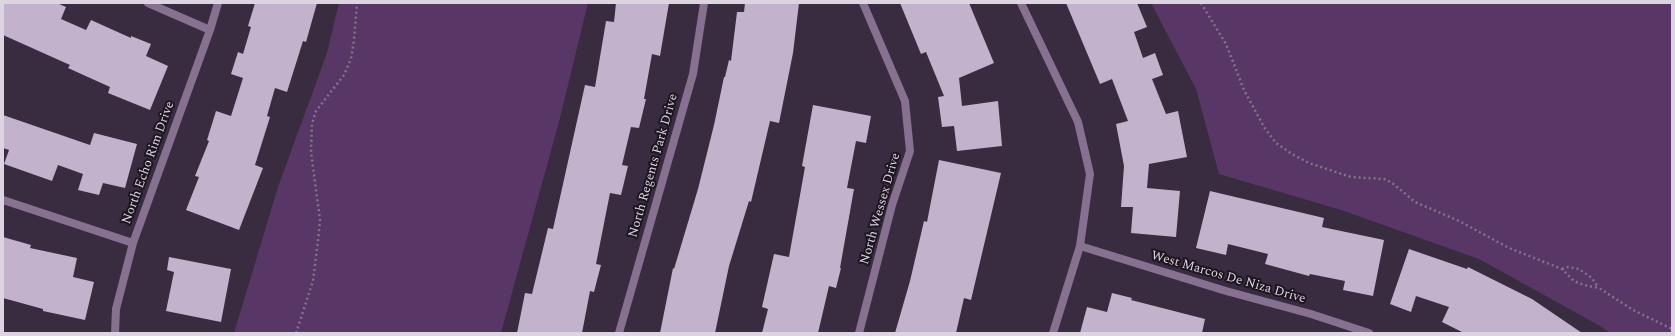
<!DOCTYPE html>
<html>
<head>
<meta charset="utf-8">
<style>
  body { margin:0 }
  #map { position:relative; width:1675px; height:336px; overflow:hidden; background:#392b40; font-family:Spectral,serif }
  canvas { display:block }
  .frame { position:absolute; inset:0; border:4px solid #ddd4e1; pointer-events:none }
</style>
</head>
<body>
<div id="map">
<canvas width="1675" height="336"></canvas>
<div class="frame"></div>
</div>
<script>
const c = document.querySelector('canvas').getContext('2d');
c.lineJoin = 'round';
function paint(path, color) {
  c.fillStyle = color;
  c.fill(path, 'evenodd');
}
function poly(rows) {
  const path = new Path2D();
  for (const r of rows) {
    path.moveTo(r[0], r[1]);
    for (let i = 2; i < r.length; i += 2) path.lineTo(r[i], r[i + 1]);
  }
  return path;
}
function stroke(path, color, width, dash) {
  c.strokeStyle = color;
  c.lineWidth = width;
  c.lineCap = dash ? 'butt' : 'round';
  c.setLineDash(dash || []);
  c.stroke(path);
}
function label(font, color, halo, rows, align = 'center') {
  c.font = font + ' Spectral,serif';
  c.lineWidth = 4;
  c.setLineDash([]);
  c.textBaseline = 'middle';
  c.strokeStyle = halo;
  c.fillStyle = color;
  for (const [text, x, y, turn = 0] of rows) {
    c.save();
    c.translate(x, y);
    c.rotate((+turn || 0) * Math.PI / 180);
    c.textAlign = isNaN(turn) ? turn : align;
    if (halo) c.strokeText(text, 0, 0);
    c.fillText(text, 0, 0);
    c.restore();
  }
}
const green = poly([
  [339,3,588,3,560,118,501,333,234,333,278,187,327,53],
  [1151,3,1672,3,1672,333,1610,333,1600,326,1479,259,1341,210,1219,174,1196,89]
]);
const building = poly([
  [3,3,57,3,66,7,61,19,86,30,91,20,131,38,131,36,151,44,146,56,168,66,150,110,108,93,110,87,68,68,70,65,3,35],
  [255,3,317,3,306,42,303,41,287,92,275,88,267,116,270,117,255,165,263,168,239,230,186,210,199,177,195,176,209,141,207,140,216,111,231,116,243,78,231,74,238,52,243,54,251,27,248,26],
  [616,3,669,3,660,56,652,54,644,99,646,99,639,128,631,127,622,165,628,166,621,195,610,193,596,264,601,265,594,292,590,291,582,333,517,333,525,293,532,294,548,228,553,229,585,85,595,87,606,21,614,22],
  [745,3,799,3,793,53,779,123,770,121,751,202,749,201,729,266,715,333,660,333,673,268,674,269,698,189,714,125,724,77,725,77,729,60,731,61,737,12,744,12],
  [900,3,969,3,994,63,959,78,962,106,998,101,1002,146,957,151,954,126,942,127,938,97,944,96,926,52,921,54],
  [1066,3,1137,3,1147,27,1134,32,1143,58,1155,53,1163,75,1152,79,1166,114,1178,111,1187,157,1149,164,1147,188,1180,191,1176,237,1131,233,1133,207,1121,207,1124,166,1116,124,1128,121,1112,79,1100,84],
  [813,105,871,116,866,143,856,141,847,188,854,189,840,268,841,268,836,288,829,286,818,333,762,333,768,309,762,307,774,254,789,257,805,167,802,166],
  [3,115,90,145,94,133,137,144,125,188,103,183,99,195,78,190,83,174,58,165,52,181,4,164,9,150,3,148],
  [939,160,1001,173,971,300,964,298,956,333,895,333,910,281,924,221,927,222],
  [1210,191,1324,218,1322,227,1384,240,1373,296,1343,290,1345,281,1310,274,1309,276,1265,264,1268,254,1228,244,1226,255,1196,248],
  [3,237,31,245,30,248,77,258,73,277,94,282,85,320,43,311,43,309,3,298],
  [1409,249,1467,269,1468,267,1532,299,1582,333,1464,333,1442,322,1449,307,1416,296,1411,312,1390,304],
  [169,257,231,269,221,322,166,311,174,272,167,270],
  [1112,293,1132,298,1131,300,1205,319,1202,333,1080,333,1087,307,1107,312]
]);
const path = poly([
  [1201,3,1226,44,1244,90,1264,127,1276,143,1292,154,1309,163,1351,177,1384,179,1391,182,1415,202,1459,221,1509,248,1562,269,1574,281,1584,285,1599,288,1633,310,1672,329],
  [1562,269,1568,267,1579,269,1592,278,1598,287],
  [296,333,313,281,318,241,320,220,311,152,312,124,316,111,344,75,351,59,354,40,357,3]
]);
const street = poly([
  [148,3,210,30],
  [1021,3,1078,122,1090,174,1080,246,1053,333],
  [3,200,133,243],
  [1080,246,1226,291,1311,314,1369,333],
  [115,333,116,309,133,243,210,30,218,3],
  [619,333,693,74,704,3],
  [859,333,892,205,910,151,905,101,863,3]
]);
const streetNames = [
  ["North Echo Rim Drive",149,163,-70],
  ["North Regents Park Drive",654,166,-74],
  ["North Wessex Drive",881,209,-74],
  ["West Marcos De Niza Drive",1228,278,16]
];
paint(green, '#583766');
paint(building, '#c3b2cc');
stroke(path, '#807486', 2.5, [2, 3]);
stroke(street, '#867190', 8);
label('13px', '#ddd4e1', '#1d1620', streetNames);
</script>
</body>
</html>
